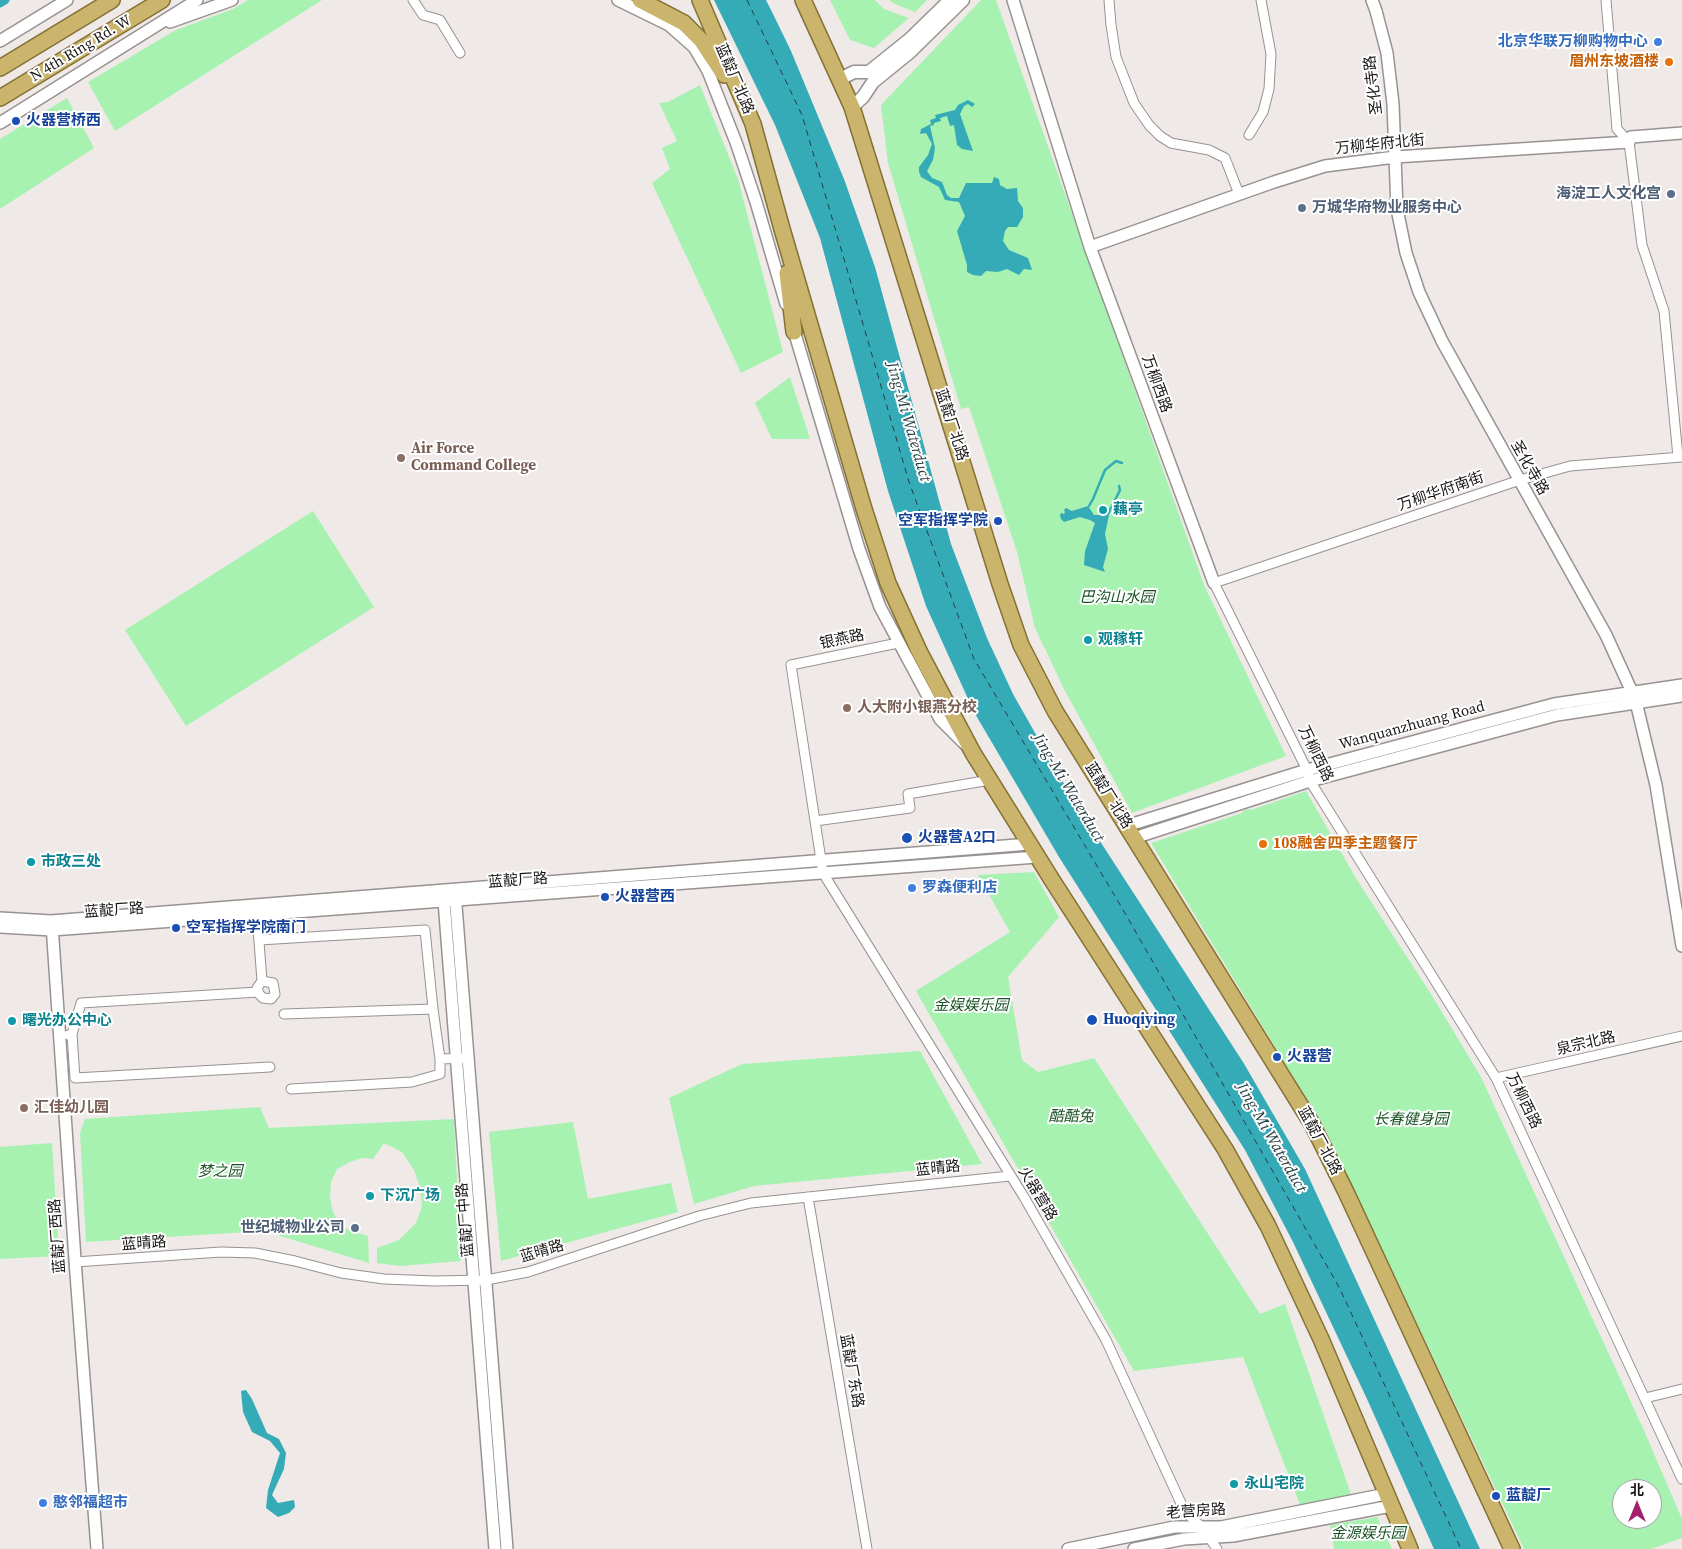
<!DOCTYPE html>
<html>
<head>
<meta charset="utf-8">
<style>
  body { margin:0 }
  #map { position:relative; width:1682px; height:1549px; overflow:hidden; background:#efe9e7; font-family:"Source Serif 4","Noto Sans SC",serif }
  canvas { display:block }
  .north { position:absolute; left:1612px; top:1479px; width:50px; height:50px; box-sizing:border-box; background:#fff; border:1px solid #a3a2a2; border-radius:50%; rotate:0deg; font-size:14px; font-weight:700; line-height:20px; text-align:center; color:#191716 }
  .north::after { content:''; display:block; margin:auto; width:18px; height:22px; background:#a41f6c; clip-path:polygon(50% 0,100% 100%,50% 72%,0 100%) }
</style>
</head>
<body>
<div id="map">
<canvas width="1682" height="1549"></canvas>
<div class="north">北</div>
</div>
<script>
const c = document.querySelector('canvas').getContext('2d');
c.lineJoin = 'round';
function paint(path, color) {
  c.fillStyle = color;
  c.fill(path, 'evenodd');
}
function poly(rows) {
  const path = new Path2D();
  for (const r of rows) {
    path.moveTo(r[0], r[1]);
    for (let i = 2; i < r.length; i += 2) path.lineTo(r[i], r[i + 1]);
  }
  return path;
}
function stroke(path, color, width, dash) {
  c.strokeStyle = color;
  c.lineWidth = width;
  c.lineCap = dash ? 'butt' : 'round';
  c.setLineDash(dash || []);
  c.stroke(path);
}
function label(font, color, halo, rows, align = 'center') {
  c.font = font + ' "Source Serif 4","Noto Sans SC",serif';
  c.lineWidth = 4;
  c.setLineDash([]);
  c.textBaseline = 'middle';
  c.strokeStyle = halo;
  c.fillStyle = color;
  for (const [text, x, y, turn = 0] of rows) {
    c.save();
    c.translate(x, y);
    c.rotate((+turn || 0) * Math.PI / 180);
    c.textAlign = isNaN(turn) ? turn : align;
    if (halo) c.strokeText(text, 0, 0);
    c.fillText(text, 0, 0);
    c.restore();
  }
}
const green = poly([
  [248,0,322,0,115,131,88,82,176,30,233,9],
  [830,0,875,0,884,9,909,18,874,48,850,40],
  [889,0,927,0,915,12,895,4],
  [981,0,996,0,1204,585,1286,756,1132,813,1065,691,1035,628,1017,552,969,407,961,409,888,163,881,105],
  [700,85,738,179,783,352,741,373,652,183,670,169,662,148,677,141,659,103,668,102],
  [67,98,94,148,0,209,0,139],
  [790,377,810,439,772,439,755,403],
  [313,511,374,607,186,726,125,630],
  [1306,791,1357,880,1431,994,1481,1077,1642,1426,1682,1519,1682,1538,1651,1549,1524,1549,1325,1129,1151,843,1242,813,1244,810,1254,809],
  [1622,1489,1652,1489,1652,1519,1622,1519],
  [1034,872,1059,917,1008,977,1022,1060,1038,1072,1094,1058,1260,1314,1285,1304,1352,1497,1300,1505,1243,1357,1134,1371,916,991,1010,932,978,875],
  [920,1051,982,1164,754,1186,694,1204,669,1098,742,1064],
  [260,1107,269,1128,454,1119,461,1261,400,1266,377,1263,377,1248,399,1240,416,1223,422,1207,420,1187,414,1170,402,1152,384,1143,373,1159,362,1158,350,1162,337,1169,331,1182,330,1197,333,1212,339,1222,348,1230,368,1236,369,1263,264,1231,86,1242,80,1133,85,1119],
  [573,1122,588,1199,671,1183,678,1212,501,1261,489,1132],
  [52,1143,59,1256,0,1259,0,1147],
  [1377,1517,1392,1549,1334,1549,1330,1525]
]);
const water = poly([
  [714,0,766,0,773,14,791,51,844,179,875,267,951,544,987,638,1013,694,1072,798,1243,1062,1305,1169,1480,1549,1434,1549,1367,1399,1293,1242,1245,1150,1059,857,974,712,926,606,888,491,820,238,775,125],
  [968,100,975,104,972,107,968,104,964,106,960,114,973,151,962,149,957,145,954,125,950,126,947,116,940,118,941,121,934,123,934,125,930,126,935,148,933,160,927,171,932,178,942,182,947,195,951,198,959,198,966,183,992,183,994,177,999,179,1000,185,1007,189,1017,188,1018,201,1023,208,1023,217,1017,227,1008,227,1005,231,1003,241,1009,250,1028,258,1032,270,1024,269,1019,275,1007,269,998,272,986,271,981,276,973,275,967,272,967,265,957,231,965,216,959,202,945,200,939,187,921,177,919,172,919,167,928,155,932,144,926,133,920,134,921,129,931,124,930,120,936,118,935,115,955,110,958,105],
  [1088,506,1094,515,1109,515,1105,534,1108,549,1103,567,1105,572,1084,565,1085,551,1095,523,1090,520,1080,517,1064,522,1061,519,1060,515,1061,513,1064,514,1065,512,1064,510,1066,508,1072,511],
  [246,1390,252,1399,267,1433,279,1439,286,1453,284,1469,272,1495,278,1503,294,1500,295,1507,289,1513,278,1517,266,1508,268,1490,280,1453,270,1441,252,1432,243,1412,241,1391]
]);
const stream = poly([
  [1089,506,1093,499,1105,470,1116,461,1122,463],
  [1108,514,1120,490,1119,486]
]);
const canal = poly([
  [0,3,5,0]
]);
const ferry = poly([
  [747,0,802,115,909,482,974,659,1122,908,1339,1287,1461,1549]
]);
const minor = poly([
  [413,0,423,15,440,20,460,53],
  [1109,0,1111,25,1116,57,1134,103,1149,125,1160,136,1171,143,1209,150,1225,158,1239,194],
  [1606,0,1617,129,1629,142,1642,245,1664,311,1678,457],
  [1249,135,1263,112,1269,89,1271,54,1261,0],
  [1682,457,1570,466,1520,480,1214,583,1307,770,1310,781,1496,1078,1682,1479],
  [898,643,791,665,823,873,1024,1197,1106,1340,1185,1512,1202,1527,1217,1549],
  [815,821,910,808,908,794,990,780],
  [253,910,257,915,262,981,257,988,259,994,263,998,271,999,275,994,273,983,262,981],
  [259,940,425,930,433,1009],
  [284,1014,433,1009,440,1059,440,1074,412,1082,291,1089],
  [72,1034,75,1078,270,1067],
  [68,1035,72,1034,81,1003,258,992],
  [440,1059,468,1058],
  [1496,1078,1682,1036],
  [808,1197,867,1549],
  [75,1262,221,1252,255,1253,295,1261,341,1273,384,1279,435,1281,486,1280,528,1272,699,1216,751,1203,1010,1176],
  [1645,1398,1682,1389]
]);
const tertiary = poly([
  [618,0,669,25,694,47,708,71,737,145,756,202,786,304],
  [1013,0,1090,247,1214,583],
  [1372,0,1376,11,1387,53,1393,104,1397,209,1406,253,1419,292,1442,341,1606,635,1632,692,1636,702,1656,785,1682,946],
  [170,22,232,0],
  [0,41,67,0],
  [0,123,197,0],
  [1090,247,1274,182,1325,166,1395,157,1629,142,1631,137,1682,133],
  [792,324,859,549,880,607,940,719,965,744],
  [1126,826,1307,770,1554,704,1682,685],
  [1134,838,1310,781,1557,715,1682,696],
  [455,893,507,1549],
  [444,901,495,1549],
  [0,918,51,921,1030,844],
  [52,925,76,1274,97,1549],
  [0,927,52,930,1037,857],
  [1068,1549,1174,1527,1221,1527,1386,1494],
  [1134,1549,1184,1539,1233,1536,1391,1506]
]);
const secondary = poly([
  [840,79,854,72,869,72,910,39,950,0],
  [852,107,863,97,873,82,910,52,963,0]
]);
const trunk = poly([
  [640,0,684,23,701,40,724,75],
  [700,0,753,124,782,229,864,509,888,583,920,653,973,753,1052,880,1225,1149,1268,1226,1321,1339,1410,1549],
  [803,0,852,107,1000,584,1021,645,1055,711,1312,1124,1346,1192,1512,1549],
  [0,68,112,0],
  [0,98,162,0],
  [787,273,794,332]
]);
const markers = [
  [1658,42,5,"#3f7fe0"],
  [1669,62,5,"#e8710a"],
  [16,121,5,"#1a4fb4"],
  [1671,194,5,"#5c6f8a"],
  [1302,208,5,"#5c6f8a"],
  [401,458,5,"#8d6e63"],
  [1103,510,5,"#0f9aa8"],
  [998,521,5,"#1a4fb4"],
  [1088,640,5,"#0f9aa8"],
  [847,708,5,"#8d6e63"],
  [907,838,6,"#1a4fb4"],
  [1263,844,5,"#e8710a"],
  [31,862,5,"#0f9aa8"],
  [912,888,5,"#3f7fe0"],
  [605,897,5,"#1a4fb4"],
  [176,928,5,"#1a4fb4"],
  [1092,1020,6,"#1a4fb4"],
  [12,1021,5,"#0f9aa8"],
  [1277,1057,5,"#1a4fb4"],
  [24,1108,5,"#8d6e63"],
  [370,1196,5,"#0f9aa8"],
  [355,1228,5,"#5c6f8a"],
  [1234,1484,5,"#0f9aa8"],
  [1496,1496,5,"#1a4fb4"],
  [43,1503,5,"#3f7fe0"]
];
const shopNames = [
  ["北京华联万柳购物中心",1648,42,"right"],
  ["罗森便利店",922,888],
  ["憨邻福超市",53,1503]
];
const streetNames = [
  ["N 4th Ring Rd. W",81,49,-31],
  ["蓝靛厂北路",734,79,67],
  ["圣化寺路",1374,85,-97],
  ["万柳华府北街",1380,145,-6],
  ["万柳西路",1156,384,70],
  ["蓝靛厂北路",951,425,72],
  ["圣化寺路",1529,468,60],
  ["万柳华府南街",1441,492,-19],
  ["银燕路",842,640,-12],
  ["Wanquanzhuang Road",1412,726,-15],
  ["万柳西路",1315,754,64],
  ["蓝靛厂北路",1108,796,58],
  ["蓝靛厂路",518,881,-4],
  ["蓝靛厂路",114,911,-4],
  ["泉宗北路",1586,1044,-13],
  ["万柳西路",1523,1101,64],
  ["蓝靛厂北路",1319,1141,62],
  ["蓝晴路",938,1169,-6],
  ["火器营路",1037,1194,59],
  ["蓝靛厂中路",466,1220,-95],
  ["蓝靛厂西路",58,1236,-94],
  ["蓝晴路",144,1244,-4],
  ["蓝晴路",542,1252,-16],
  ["蓝靛厂东路",851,1371,80],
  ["老营房路",1196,1512,-4]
];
const foodNames = [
  ["眉州东坡酒楼",1659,62],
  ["108融舍四季主题餐厅",1273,844,"left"]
];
const transitNames = [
  ["火器营桥西",26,121],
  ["空军指挥学院",988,521,"right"],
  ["火器营A2口",918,838],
  ["火器营西",615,897],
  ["空军指挥学院南门",186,928],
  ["Huoqiying",1103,1020],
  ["火器营",1287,1057],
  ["蓝靛厂",1506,1496]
];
const serviceNames = [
  ["海淀工人文化宫",1661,194],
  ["万城华府物业服务中心",1312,208,"left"],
  ["世纪城物业公司",345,1228]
];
const educationNames = [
  ["Air Force",411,449],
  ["Command College",411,466],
  ["人大附小银燕分校",857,708],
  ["汇佳幼儿园",34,1108]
];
const cultureNames = [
  ["藕亭",1113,510],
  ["观稼轩",1098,640],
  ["市政三处",41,862],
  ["曙光办公中心",22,1021],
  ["下沉广场",380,1196],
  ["永山宅院",1244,1484]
];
const parkNames = [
  ["巴沟山水园",1117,598],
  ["金娱娱乐园",971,1006],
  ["酷酷兔",1071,1117],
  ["长春健身园",1411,1120],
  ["梦之园",220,1172],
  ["金源娱乐园",1368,1534]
];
const waterNames = [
  ["Jing-Mi Waterduct",908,422,74],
  ["Jing-Mi Waterduct",1068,788,59],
  ["Jing-Mi Waterduct",1271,1138,60]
];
paint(green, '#a7f2b1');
paint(water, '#36abb8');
stroke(stream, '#36abb8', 2.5);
stroke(canal, '#36abb8', 9);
stroke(ferry, '#243d40', 1, [6, 5]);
stroke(minor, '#989290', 11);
stroke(tertiary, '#989290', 14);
stroke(secondary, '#989290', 15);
stroke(trunk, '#847135', 18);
stroke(minor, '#fff', 9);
stroke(tertiary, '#fff', 11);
stroke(secondary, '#fff', 12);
stroke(trunk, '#cbb46b', 15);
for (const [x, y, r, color] of markers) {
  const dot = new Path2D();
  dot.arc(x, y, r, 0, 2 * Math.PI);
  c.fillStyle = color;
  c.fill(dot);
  stroke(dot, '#fff', 2);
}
label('bold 15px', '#366cbe', '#fff', shopNames, 'left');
label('15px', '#191716', '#fff', streetNames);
label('bold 15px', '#c56008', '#fff', foodNames, 'right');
label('bold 15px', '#164399', '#fff', transitNames, 'left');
label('bold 15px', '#4e5e75', '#fff', serviceNames, 'right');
label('bold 15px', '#785e54', '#fff', educationNames, 'left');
label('bold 15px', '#0d838f', '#fff', cultureNames, 'left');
label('italic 15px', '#185225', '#fff', parkNames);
label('italic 16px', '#243d40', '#fff', waterNames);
</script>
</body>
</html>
